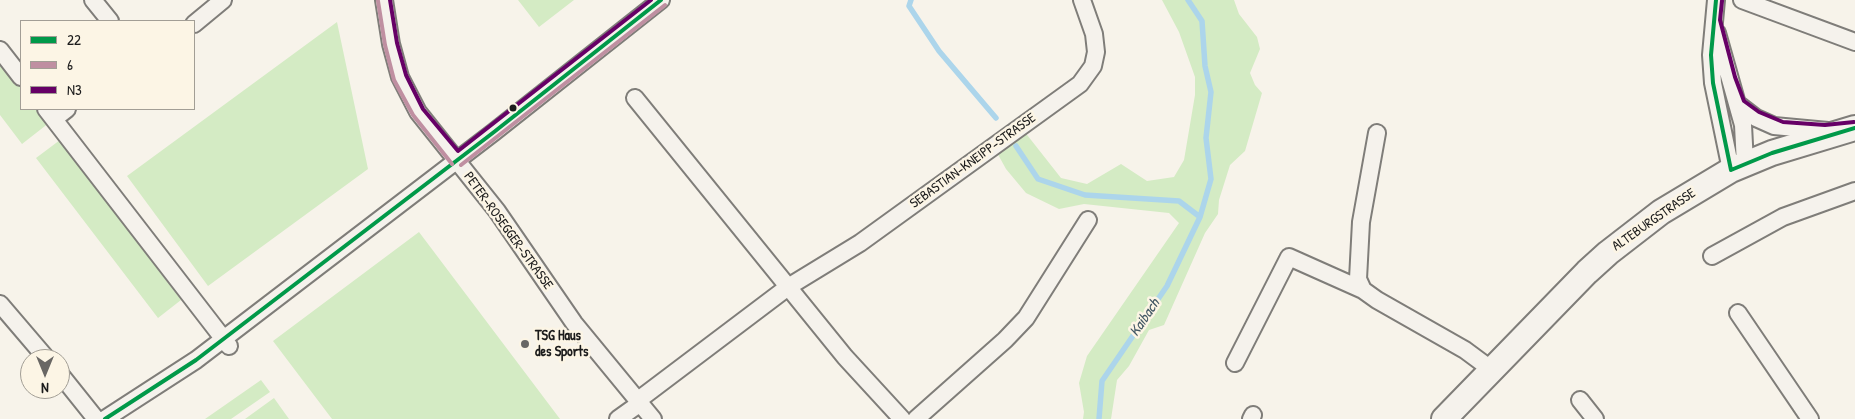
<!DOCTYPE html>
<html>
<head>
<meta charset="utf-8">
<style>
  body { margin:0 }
  #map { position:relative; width:1855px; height:419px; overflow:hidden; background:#f7f3ea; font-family:"Patrick Hand",sans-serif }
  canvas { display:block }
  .legend { position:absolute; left:20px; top:20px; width:175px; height:90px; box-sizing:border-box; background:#fcf5e5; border:1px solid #a29e95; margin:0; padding:6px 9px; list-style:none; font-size:15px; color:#1c1c1c }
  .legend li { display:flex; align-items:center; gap:10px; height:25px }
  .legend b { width:25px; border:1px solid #a29e95 }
  .north { position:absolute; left:20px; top:349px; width:50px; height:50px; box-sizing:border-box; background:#fcf5e5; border:1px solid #a29e95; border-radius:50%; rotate:180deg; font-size:14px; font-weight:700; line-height:20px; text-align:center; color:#1c1c1c }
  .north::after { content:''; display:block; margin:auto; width:18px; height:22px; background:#696764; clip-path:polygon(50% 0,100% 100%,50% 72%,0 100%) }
</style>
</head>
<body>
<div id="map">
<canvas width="1855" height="419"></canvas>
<ul class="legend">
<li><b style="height:6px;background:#009949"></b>22</li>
<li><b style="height:6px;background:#bf8fa1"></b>6</li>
<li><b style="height:6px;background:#606"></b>N3</li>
</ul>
<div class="north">N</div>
</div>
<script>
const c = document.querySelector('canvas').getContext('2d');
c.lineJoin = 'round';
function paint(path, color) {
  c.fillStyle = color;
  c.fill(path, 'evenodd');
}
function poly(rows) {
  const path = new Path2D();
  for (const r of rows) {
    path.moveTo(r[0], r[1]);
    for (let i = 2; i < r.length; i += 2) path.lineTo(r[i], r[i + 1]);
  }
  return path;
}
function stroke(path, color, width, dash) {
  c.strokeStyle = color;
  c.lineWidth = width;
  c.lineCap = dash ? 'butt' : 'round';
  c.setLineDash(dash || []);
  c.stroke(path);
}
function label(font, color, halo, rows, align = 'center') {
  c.font = font + ' "Patrick Hand",sans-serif';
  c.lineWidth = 5;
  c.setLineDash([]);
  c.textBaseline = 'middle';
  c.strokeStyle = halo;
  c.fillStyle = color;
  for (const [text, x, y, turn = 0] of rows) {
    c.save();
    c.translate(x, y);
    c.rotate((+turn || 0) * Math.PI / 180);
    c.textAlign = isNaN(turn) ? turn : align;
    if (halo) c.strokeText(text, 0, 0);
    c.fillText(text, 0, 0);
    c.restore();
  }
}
const green = poly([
  [518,0,574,0,539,27],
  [1162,0,1234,0,1239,14,1257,37,1260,49,1250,73,1255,85,1262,93,1245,151,1230,165,1219,200,1218,214,1205,233,1164,325,1149,330,1129,366,1117,380,1111,419,1083,419,1084,412,1079,383,1087,356,1179,223,1169,213,1084,204,1059,209,1026,193,1006,169,995,149,1024,131,1061,178,1087,184,1121,164,1147,181,1174,177,1184,160,1195,95,1195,77,1179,32],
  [337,22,368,169,208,286,127,176],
  [0,50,21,77,21,109,46,109,54,119,22,144,0,115],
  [60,140,181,300,158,318,36,158],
  [419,232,560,419,332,419,273,341],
  [261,380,270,392,231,419,205,419],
  [274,398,289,419,245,419]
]);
const stream = poly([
  [911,0,909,6,939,51,996,118],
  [1016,146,1038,179,1085,195,1179,201,1200,217],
  [1099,419,1102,381,1167,286,1200,217,1211,179,1206,138,1211,92,1205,66,1202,21,1188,0]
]);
const street = poly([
  [93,0,110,21],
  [384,0,391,44,400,77,418,112,497,211,574,323,653,419],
  [1716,0,1711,55,1713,83,1731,170],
  [1742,0,1855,42],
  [194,24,223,0],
  [1717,33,1743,125,1745,164],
  [0,50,21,77],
  [635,98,845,357,902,419],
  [1739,105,1756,118,1774,126,1828,131],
  [46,109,229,346],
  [58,116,67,109],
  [1712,256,1783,217,1855,191],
  [1363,290,1358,279,1361,222,1377,133],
  [0,304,47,359],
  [1738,313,1810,419],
  [1235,363,1289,257,1363,290,1377,300,1465,350,1492,370],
  [60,374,96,419],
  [1580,400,1595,419],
  [637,401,788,287,860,243,1080,84,1093,66,1096,52,1094,34,1082,0],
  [105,419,196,360,494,132,661,0],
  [618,419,639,404],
  [916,419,1005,340,1026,318,1088,220],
  [1251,419,1253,415]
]);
const secondary = poly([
  [1444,419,1587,272,1608,253,1661,212,1731,170,1772,153,1855,128]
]);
const bus1 = poly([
  [1716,0,1711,55,1713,83,1731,170,1772,153,1855,128],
  [105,419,196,360,494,132,661,0]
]);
const bus2 = poly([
  [378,1,385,45,394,80,413,115,452,164],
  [461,165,665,5]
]);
const bus3 = poly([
  [390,0,397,43,406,75,423,109,458,151,651,0],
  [1722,1,1720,20,1735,77,1744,101,1759,112,1783,122,1825,125,1854,122]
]);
const markers = [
  [513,108,4.5,"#1c1c1c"],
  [525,344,5,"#696764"]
];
const streetNames = [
  ["SEBASTIAN-KNEIPP-STRASSE",973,161,-36],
  ["ALTEBURGSTRASSE",1654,220,-35],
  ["PETER-ROSEGGER-STRASSE",508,231,54]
];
const poiNames = [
  ["TSG Haus",535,336],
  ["des Sports",535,352]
];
const waterNames = [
  ["Kaibach",1145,318,-56]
];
paint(green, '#d4ebc4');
stroke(stream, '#acd5eb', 5.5);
stroke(street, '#7f7d79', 20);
stroke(secondary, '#7f7d79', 28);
stroke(street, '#f5f2ec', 16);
stroke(secondary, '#f5f2ec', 24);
stroke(bus1, '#009949', 4);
stroke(bus2, '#bf8fa1', 4);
stroke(bus3, '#606', 4);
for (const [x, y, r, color] of markers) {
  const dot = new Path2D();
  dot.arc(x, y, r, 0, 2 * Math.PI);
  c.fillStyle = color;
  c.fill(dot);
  stroke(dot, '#fcf5e5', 2);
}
label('14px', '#1c1c1c', '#fcf5e5', streetNames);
label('bold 14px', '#1c1c1c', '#fcf5e5', poiNames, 'left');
label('italic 15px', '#435865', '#fcf5e5', waterNames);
</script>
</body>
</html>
